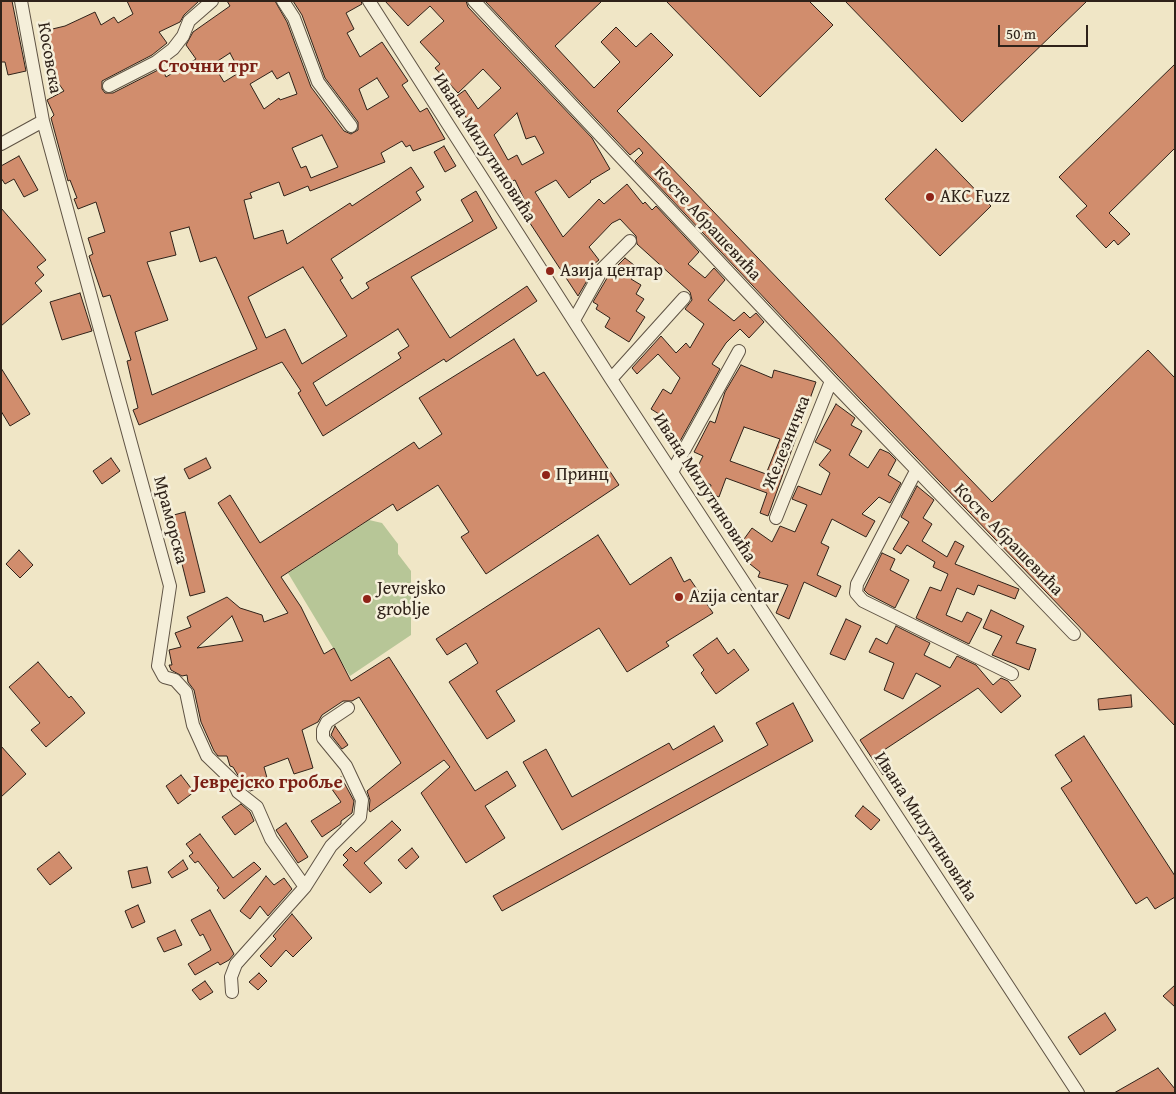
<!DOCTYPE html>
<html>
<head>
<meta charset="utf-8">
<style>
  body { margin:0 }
  #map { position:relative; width:1176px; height:1094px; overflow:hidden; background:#f0e6c6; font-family:"Gentium Book Plus",serif }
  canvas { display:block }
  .frame { position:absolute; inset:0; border:2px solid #2f2219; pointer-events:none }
  .scale { position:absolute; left:998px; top:25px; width:90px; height:22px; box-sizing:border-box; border:2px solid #2f2219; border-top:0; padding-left:6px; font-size:15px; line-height:18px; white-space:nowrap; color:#2f2219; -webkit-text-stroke:4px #f5efda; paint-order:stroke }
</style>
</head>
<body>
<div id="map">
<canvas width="1176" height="1094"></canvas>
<div class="frame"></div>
<div class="scale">50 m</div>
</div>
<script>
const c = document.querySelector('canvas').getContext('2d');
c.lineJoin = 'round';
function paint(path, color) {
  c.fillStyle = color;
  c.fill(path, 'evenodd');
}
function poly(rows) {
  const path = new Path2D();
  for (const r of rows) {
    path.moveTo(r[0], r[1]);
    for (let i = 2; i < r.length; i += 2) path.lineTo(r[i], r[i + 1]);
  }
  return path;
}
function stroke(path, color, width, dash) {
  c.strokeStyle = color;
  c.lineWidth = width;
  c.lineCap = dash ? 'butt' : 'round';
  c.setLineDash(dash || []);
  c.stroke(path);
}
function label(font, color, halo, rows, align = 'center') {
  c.font = font + ' "Gentium Book Plus",serif';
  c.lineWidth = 5;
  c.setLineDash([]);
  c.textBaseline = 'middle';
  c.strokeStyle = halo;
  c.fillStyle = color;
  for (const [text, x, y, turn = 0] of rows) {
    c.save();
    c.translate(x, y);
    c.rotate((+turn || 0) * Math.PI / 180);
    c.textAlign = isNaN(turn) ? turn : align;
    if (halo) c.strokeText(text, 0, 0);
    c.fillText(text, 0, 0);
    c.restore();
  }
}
const green = poly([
  [369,520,382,523,398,544,398,554,411,571,411,635,350,676,288,573]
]);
const building = poly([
  [1,1,12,1,26,71,8,75,5,62,1,62,1,1],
  [127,1,199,1,184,15,180,22,159,32,167,43,152,55,102,81,102,89,105,93,113,93,162,68,166,77,196,59,186,45,193,32,230,6,227,1,275,1,287,22,311,87,344,131,351,134,358,130,358,122,325,78,302,15,293,1,361,1,362,4,346,13,354,29,347,33,360,57,382,42,408,81,402,85,420,112,427,108,445,139,413,151,410,145,406,147,402,141,381,153,385,162,310,191,308,186,284,196,279,182,250,193,252,198,244,200,254,239,283,230,287,244,350,203,352,206,411,167,424,187,416,192,421,200,331,259,343,278,340,280,352,299,369,288,366,283,473,221,461,200,476,191,497,228,411,277,450,338,527,286,537,301,446,362,444,359,323,436,298,393,301,391,282,362,139,425,133,410,138,408,127,361,131,360,110,295,103,297,89,256,93,254,88,238,105,232,96,202,78,209,74,199,77,198,70,180,68,181,51,118,54,115,47,100,64,91,53,76,46,60,40,32,65,26,95,12,101,25,114,17,118,23,133,14,127,1],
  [230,53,240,72,224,82,213,64,230,53],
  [272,71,277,79,289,72,297,94,280,100,279,98,264,109,250,84,272,71],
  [377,78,389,97,367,110,359,89,377,78],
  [322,135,338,167,311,178,306,166,301,168,292,148,322,135],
  [189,227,200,262,216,257,257,349,152,395,135,332,168,320,147,262,176,255,170,232,189,227],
  [303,267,347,336,302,364,285,329,266,338,248,297,303,267],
  [398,329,409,346,398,353,401,358,326,406,313,383,398,329],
  [385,1,466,1,468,7,592,138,610,169,590,181,591,182,569,198,556,180,535,192,563,237,599,199,604,204,627,184,643,204,645,202,652,210,656,206,699,252,688,264,705,278,714,268,725,280,708,300,734,321,744,312,750,318,756,313,764,322,749,338,740,329,726,343,712,364,720,369,679,443,664,435,668,429,654,422,659,414,651,409,663,389,671,394,680,378,658,354,637,374,632,368,661,336,676,353,686,343,690,348,704,324,685,309,692,300,690,292,637,244,636,236,620,219,612,223,589,247,599,260,584,272,588,279,578,296,518,205,525,201,515,180,506,184,478,137,474,139,466,117,454,98,465,90,478,109,501,88,483,69,458,93,435,68,440,64,420,42,444,21,430,6,408,26,385,1],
  [517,113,526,139,535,136,544,153,522,165,517,155,508,160,494,135,517,113],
  [485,1,602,1,555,46,594,88,620,62,601,42,616,27,636,47,651,33,673,55,617,111,992,502,1148,350,1175,378,1175,726,837,375,635,161,643,153,639,148,630,155,485,1],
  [666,1,809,1,833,25,760,97,666,1],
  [845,1,1087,1,962,122,845,1],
  [1175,64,1175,148,1109,213,1130,234,1118,245,1114,240,1106,248,1076,216,1087,206,1059,177,1175,64],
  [444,146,456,166,445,172,434,152,444,146],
  [936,149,991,206,940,256,885,199,936,149],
  [19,156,38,190,24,197,14,179,5,184,1,178,1,166,19,156],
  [1,208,46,260,37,267,44,275,35,283,42,291,1,326,1,208],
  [625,258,639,269,631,279,641,285,636,294,644,299,636,311,645,317,629,342,605,327,610,318,596,309,598,305,593,302,610,273,625,258],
  [80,293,92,331,62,340,50,302,80,293],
  [514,339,537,376,544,372,619,485,486,574,461,537,469,532,438,485,397,511,393,504,281,577,301,607,324,654,334,648,351,681,389,657,475,791,507,771,516,786,485,806,505,838,466,863,421,793,450,767,444,760,370,812,369,810,370,800,367,791,401,763,359,697,352,701,343,701,322,715,318,722,302,730,313,768,294,774,288,758,264,767,269,785,250,791,245,787,233,767,230,766,227,756,218,756,214,751,201,722,194,690,188,682,187,675,182,676,171,670,169,665,172,665,169,650,181,647,175,633,191,627,187,617,227,597,240,608,262,615,264,622,288,613,218,503,230,495,260,543,414,442,419,449,442,434,419,398,514,339],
  [232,616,243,641,197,648,232,616],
  [741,365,772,378,774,370,816,382,768,516,760,513,767,493,726,478,719,497,709,493,711,485,693,476,703,456,694,452,710,421,715,423,725,392,741,365],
  [744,427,780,439,766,474,730,461,744,427],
  [1,368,30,414,10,426,1,411,1,368],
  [836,404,855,418,851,425,862,431,849,455,868,468,880,449,889,453,896,460,888,475,901,483,890,503,879,497,862,514,875,521,866,537,832,519,821,543,829,547,817,575,841,586,836,597,804,582,789,619,776,613,788,585,758,577,760,572,745,560,750,554,739,546,752,528,772,542,780,526,795,532,807,505,792,499,798,486,821,495,830,473,819,465,831,450,815,442,836,404],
  [111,458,120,471,102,484,93,471,111,458],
  [206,458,211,468,189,479,184,469,206,458],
  [917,486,934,500,923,518,932,524,922,541,947,557,955,541,964,546,955,564,1019,589,1015,599,978,585,974,595,957,588,946,615,962,622,967,612,982,619,969,644,916,618,930,587,941,591,948,574,933,567,935,562,907,545,901,554,893,549,909,522,901,517,917,486],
  [185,512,205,592,190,596,170,516,185,512],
  [598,535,630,585,671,557,684,582,690,579,713,613,666,642,669,646,627,672,599,628,496,691,515,721,487,739,449,682,478,663,466,643,447,655,436,639,598,535],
  [19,550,33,565,20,578,6,564,19,550],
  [882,553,895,559,890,570,909,580,895,608,868,594,864,590,882,553],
  [991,610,1024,626,1016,643,1036,649,1029,670,992,655,1002,636,983,628,991,610],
  [846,619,861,626,845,660,830,654,846,619],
  [896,626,930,643,924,655,950,668,957,656,976,665,993,685,1001,678,1008,681,1021,696,1001,713,978,688,881,752,892,768,883,775,860,740,941,686,916,673,903,699,884,690,894,663,869,652,876,638,887,644,896,626],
  [717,638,728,654,734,649,749,670,716,694,701,673,704,670,693,655,717,638],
  [38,662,69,698,71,696,85,713,46,747,31,730,40,723,9,687,38,662],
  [1131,695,1132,707,1099,710,1098,699,1131,695],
  [793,703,813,741,502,911,493,896,768,745,756,723,793,703],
  [335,726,348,745,342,749,331,735,335,726],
  [714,726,723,741,562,830,523,762,546,749,572,797,669,743,673,750,714,726],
  [1084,736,1175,876,1175,897,1155,909,1147,897,1136,904,1061,788,1072,781,1055,755,1084,736],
  [1,746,26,774,1,797,1,746],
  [181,775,194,792,178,804,166,786,181,775],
  [341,777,354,801,352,813,341,821,341,824,322,837,311,821,341,802,329,785,341,777],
  [241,804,250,812,254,821,235,835,222,817,241,804],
  [863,806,880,820,871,830,855,816,863,806],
  [392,821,401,830,364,863,382,883,370,893,343,865,348,860,343,855,351,847,356,852,392,821],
  [286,823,308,857,298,863,276,830,286,823],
  [200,834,233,878,254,862,261,869,224,899,217,890,219,888,198,861,195,863,189,856,193,853,186,844,200,834],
  [412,848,419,857,406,869,398,860,412,848],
  [59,852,72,868,50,885,37,869,59,852],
  [183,860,188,869,172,878,168,872,183,860],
  [147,867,151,883,132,888,128,871,147,867],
  [266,876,274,885,284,878,292,889,268,916,260,906,250,919,240,911,266,876],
  [138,905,145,922,132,928,125,911,138,905],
  [210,910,234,954,229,960,220,965,218,962,195,975,188,964,211,950,203,934,200,936,191,920,210,910],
  [292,914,312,938,293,957,286,950,271,967,260,956,276,939,273,936,292,914],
  [175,930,182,945,164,952,157,938,175,930],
  [259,973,267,981,258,990,249,982,259,973],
  [205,981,213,992,200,1000,192,990,205,981],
  [1175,985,1175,1007,1163,996,1175,985],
  [1105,1013,1116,1030,1080,1055,1068,1037,1105,1013],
  [1158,1068,1175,1089,1175,1093,1114,1093,1158,1068]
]);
const minor = poly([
  [21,1,43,121,170,586,158,666,164,677,175,680,186,692,193,725,207,756,233,781,238,792,257,807,271,839,305,887],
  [283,1,294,18,318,82,351,126],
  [369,1,611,379,1078,1093],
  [474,1,831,381,1074,634],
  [109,86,156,62,173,49,183,36,189,21,212,1],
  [1,144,43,121],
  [574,320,603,268,630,241],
  [611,379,684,298],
  [916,471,857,584,856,593,863,601,1012,674],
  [672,472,739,351],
  [776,518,831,381],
  [232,992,231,977,236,964,305,887,331,846,360,817,362,800,346,766,323,738,323,730,327,722,348,708]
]);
const markers = [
  [930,197,5,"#8f2418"],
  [550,271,5,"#8f2418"],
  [546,475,5,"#8f2418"],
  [679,597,5,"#8f2418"],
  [367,599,5,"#8f2418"]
];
const streetNames = [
  ["Косовска",49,58,80],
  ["Ивана Милутиновића",484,148,57],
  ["Косте Абрашевића",707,224,47],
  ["Железничка",787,443,-68],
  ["Ивана Милутиновића",704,488,57],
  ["Мраморска",170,520,75],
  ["Косте Абрашевића",1008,540,46],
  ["Ивана Милутиновића",925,827,57]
];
const poiNames = [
  ["AKC Fuzz",940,197],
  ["Азија центар",560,271],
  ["Принц",556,475],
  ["Jevrejsko",377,589],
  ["groblje",377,610],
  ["Azija centar",689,597]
];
const neighbourhoodNames = [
  ["Сточни трг",208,67],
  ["Јеврејско гробље",268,783]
];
paint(green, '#b7c697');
paint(building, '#d18d6d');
stroke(building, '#2f2219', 1);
stroke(minor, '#5f5344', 14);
stroke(minor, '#f5efda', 12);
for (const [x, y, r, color] of markers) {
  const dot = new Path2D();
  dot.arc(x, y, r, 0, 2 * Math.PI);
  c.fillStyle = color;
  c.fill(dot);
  stroke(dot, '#f5efda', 2);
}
label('18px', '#2f2219', '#f5efda', streetNames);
label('18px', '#2f2219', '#f5efda', poiNames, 'left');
label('bold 19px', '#7a1f14', '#f5efda', neighbourhoodNames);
</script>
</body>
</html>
